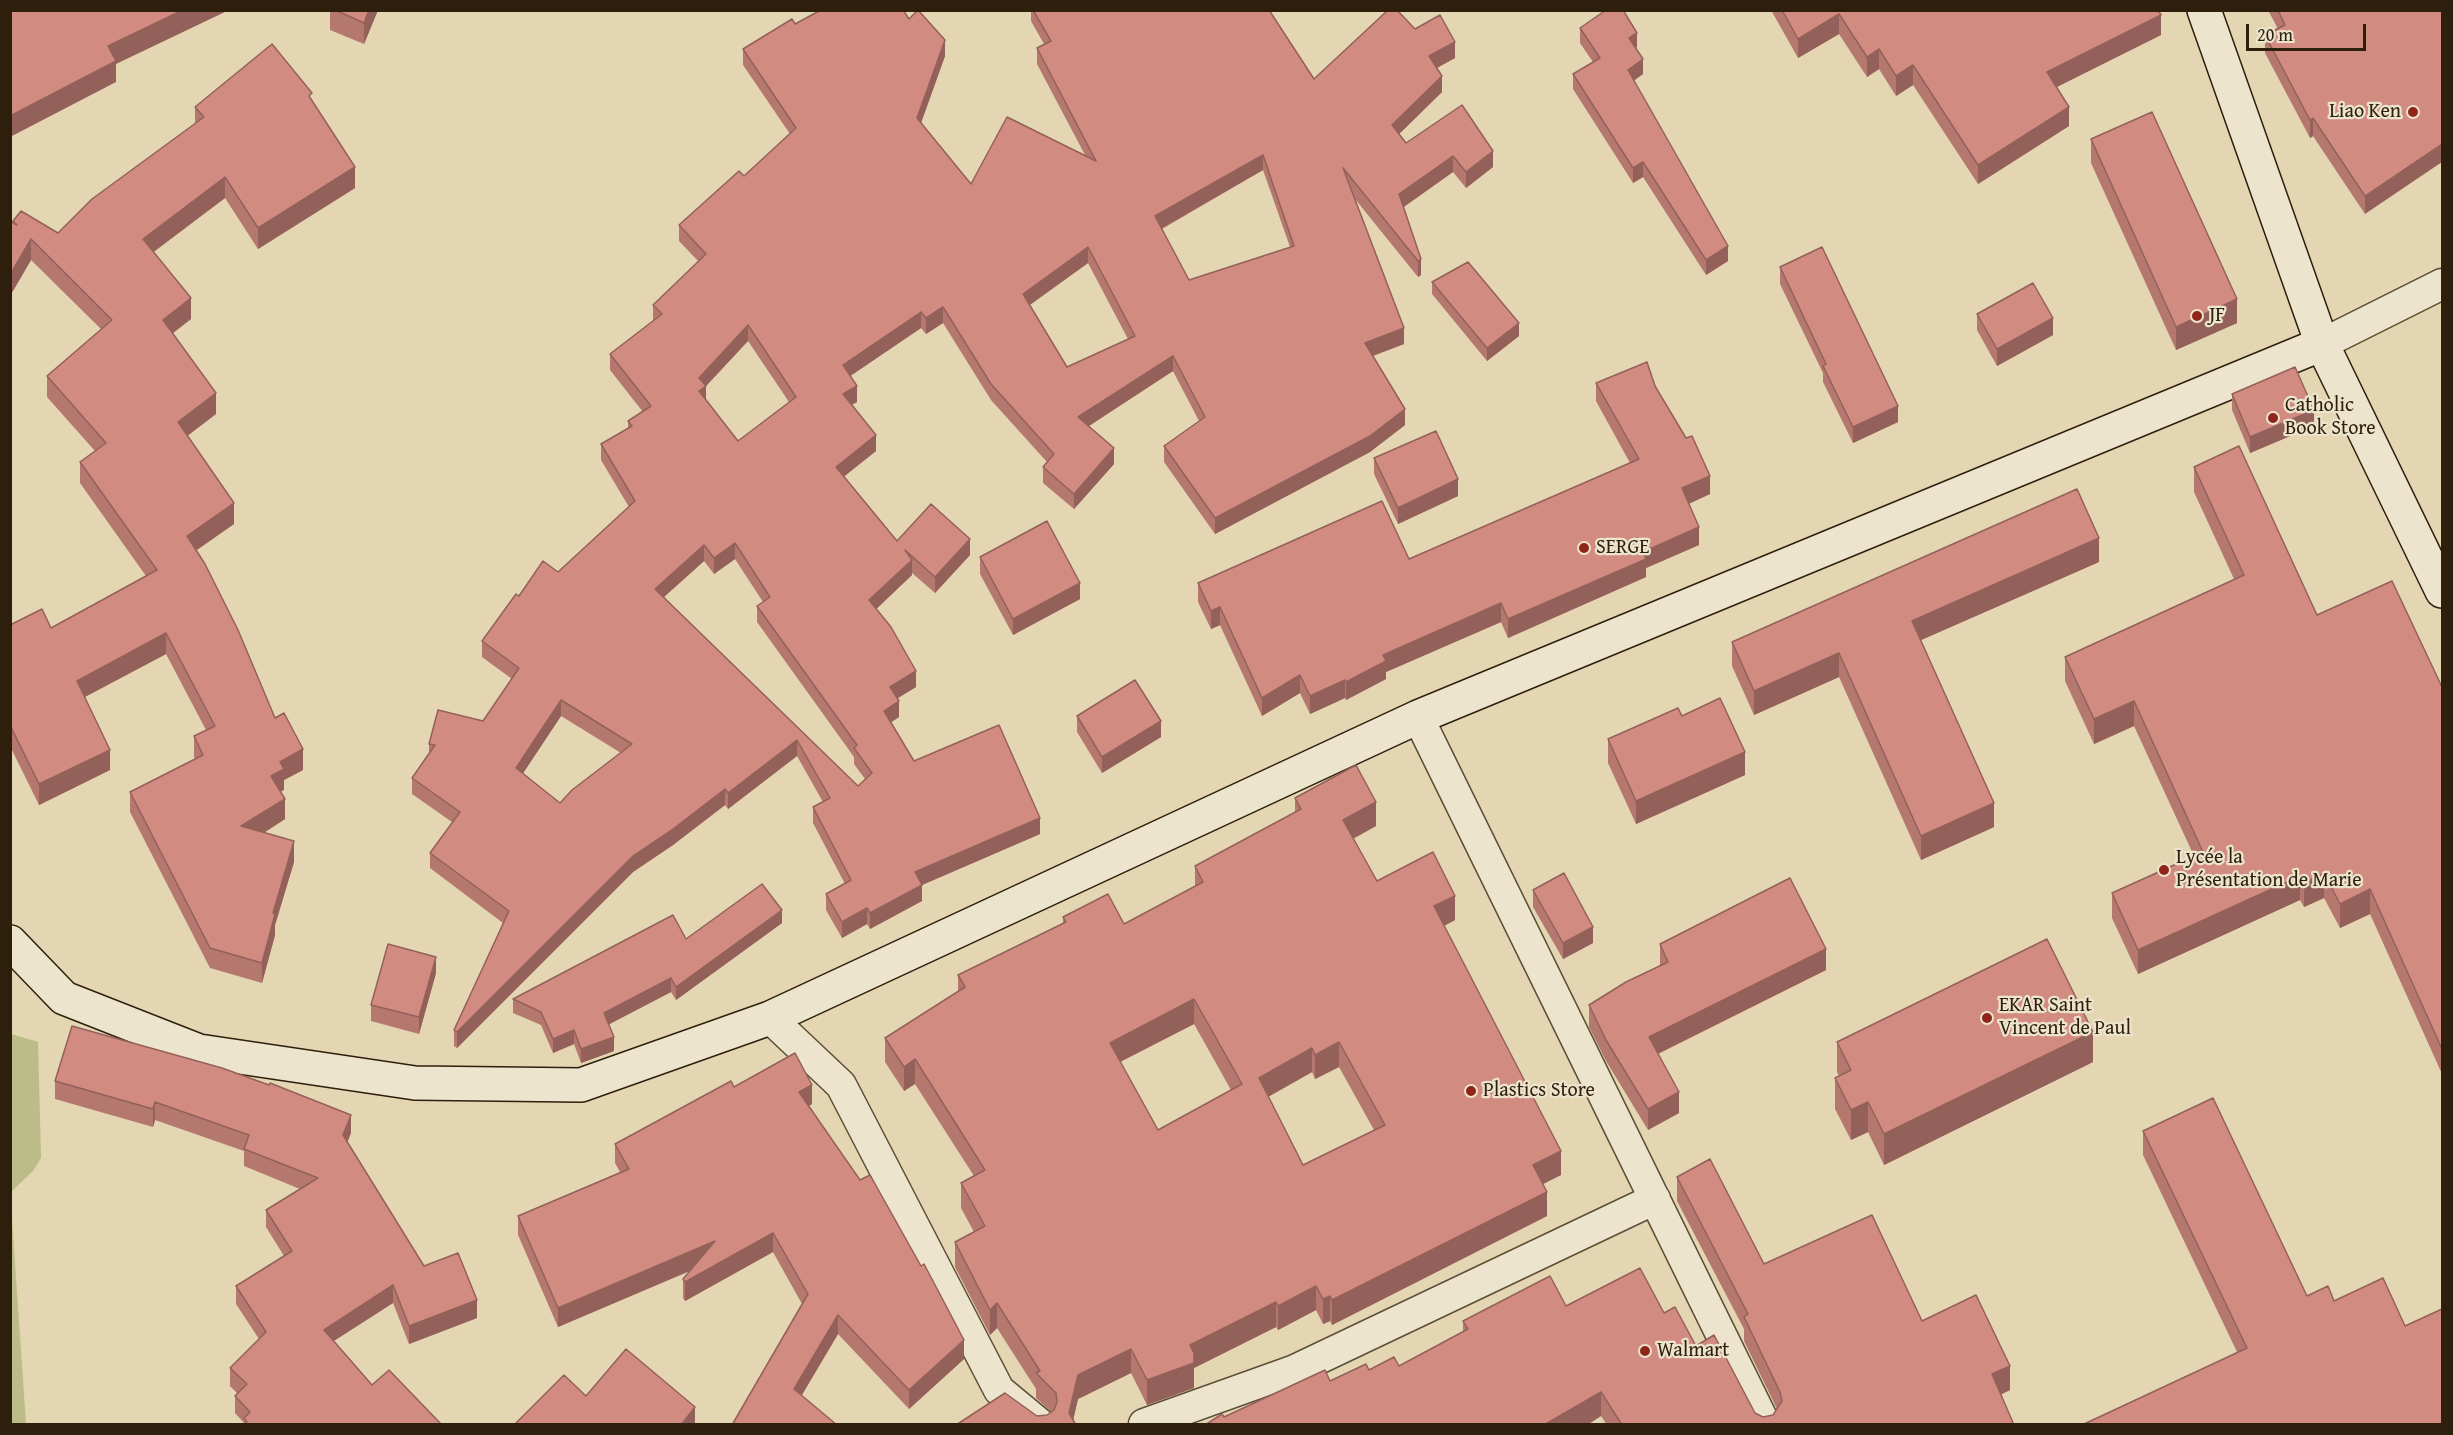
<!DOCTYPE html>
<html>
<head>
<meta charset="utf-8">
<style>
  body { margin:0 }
  #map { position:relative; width:2453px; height:1435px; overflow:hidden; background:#e4d6b2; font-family:"Gentium Book Plus",serif }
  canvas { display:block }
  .frame { position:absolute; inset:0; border:12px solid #2d1f0c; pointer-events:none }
  .scale { position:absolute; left:2246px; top:24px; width:120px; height:27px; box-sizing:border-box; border:3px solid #2d1f0c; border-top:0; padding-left:8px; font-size:18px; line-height:21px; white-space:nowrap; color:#2d1f0c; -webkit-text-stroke:4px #ede4cd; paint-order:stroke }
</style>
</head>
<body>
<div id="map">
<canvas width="2453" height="1435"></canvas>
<div class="frame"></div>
<div class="scale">20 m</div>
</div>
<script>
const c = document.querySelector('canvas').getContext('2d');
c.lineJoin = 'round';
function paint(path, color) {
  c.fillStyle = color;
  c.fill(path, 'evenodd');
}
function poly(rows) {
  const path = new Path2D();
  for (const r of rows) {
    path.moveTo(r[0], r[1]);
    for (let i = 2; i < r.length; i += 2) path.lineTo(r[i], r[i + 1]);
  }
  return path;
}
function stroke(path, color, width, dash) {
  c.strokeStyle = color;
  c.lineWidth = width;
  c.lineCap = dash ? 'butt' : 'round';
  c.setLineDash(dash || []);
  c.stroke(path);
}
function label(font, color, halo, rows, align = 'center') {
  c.font = font + ' "Gentium Book Plus",serif';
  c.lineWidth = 4.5;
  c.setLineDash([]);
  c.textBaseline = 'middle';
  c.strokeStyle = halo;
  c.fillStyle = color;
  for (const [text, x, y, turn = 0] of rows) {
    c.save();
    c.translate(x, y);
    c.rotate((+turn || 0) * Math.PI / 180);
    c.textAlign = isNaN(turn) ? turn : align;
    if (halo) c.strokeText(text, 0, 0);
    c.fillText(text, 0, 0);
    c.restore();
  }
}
const green = poly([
  [11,1034,38,1042,41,1158,33,1171,11,1192],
  [10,1204,11,1204,26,1424,11,1424]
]);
const street = poly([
  [2322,344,2442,284],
  [1418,717,1765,1424],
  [770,1018,841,1085,999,1390,1040,1424],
  [1144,1424,1295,1370,1655,1199]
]);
const secondary = poly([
  [2204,10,2322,344,2442,591],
  [10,942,64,998,199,1051,415,1083,581,1085,770,1018,1418,717,2322,344]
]);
const wall = poly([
  [330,10,378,10,364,44,330,30],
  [1031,10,1269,10,1314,79,1415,29,1455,58,1437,68,1442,92,1399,134,1406,143,1493,167,1466,188,1453,172,1404,207,1421,259,1421,275,1418,277,1355,199,1404,344,1372,356,1405,425,1370,452,1215,534,1164,462,1164,446,1199,421,1173,371,1089,426,1114,464,1074,509,1043,483,1043,467,1047,462,991,400,943,323,926,334,921,328,850,376,857,402,851,405,876,451,844,476,897,541,970,555,935,593,912,573,912,575,876,609,916,687,897,698,899,717,891,722,914,761,1040,834,922,885,922,901,870,929,867,924,842,938,826,910,826,894,845,884,813,823,813,807,823,802,797,756,728,809,725,805,673,845,633,872,457,1048,454,1046,454,1030,503,923,430,868,430,853,452,822,412,794,412,778,429,753,429,744,483,721,512,679,482,657,482,641,519,596,558,572,629,507,601,460,601,444,628,428,628,421,643,412,610,370,610,354,653,321,653,305,699,262,679,241,679,225,744,176,790,134,743,65,743,49,795,24,909,19,945,56,921,123,971,184,1085,155,1037,64,1037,48,1044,44,1031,21],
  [1263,170,1290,247,1189,280,1162,229],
  [1088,263,1128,339,1067,367,1029,305],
  [748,341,789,402,738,441,706,399,706,386],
  [735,559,763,602,757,606,757,622,854,757,854,764,865,779,858,786,664,597,704,561,714,574],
  [561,716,621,753,560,803,523,773],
  [1771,10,2158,10,2161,35,2056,87,2069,126,1978,184,1913,85,1896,96,1879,69,1867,77,1839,34,1798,58],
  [2268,10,2442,10,2365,214,2313,136,2310,138,2265,53,2265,35,2278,29],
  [1580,28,1637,47,1636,48,1643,74,1634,80,1728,261,1706,275,1643,177,1633,183,1573,89,1573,74,1593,62,1580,43],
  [312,101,355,188,258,249,225,198,153,252,191,319,172,333,216,414,187,436,234,524,196,550,275,718,303,770,284,780,284,790,280,791,285,819,264,833,294,862,275,925,275,935,262,983,210,968,130,812,130,792,195,759,194,757,194,736,206,730,166,654,85,697,110,770,39,805,10,746,10,625,51,628,146,576,80,483,80,462,95,451,47,397,47,376,101,329,31,260,10,296,10,221,13,222,13,221,58,233,195,123,195,107],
  [2091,139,2237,323,2176,350,2091,163],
  [1780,267,1898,422,1853,443,1823,382,1823,373,1780,284],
  [1432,282,1519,336,1487,361,1432,294],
  [1977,314,2053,335,1997,366,1977,330],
  [1596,383,1655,386,1710,494,1688,504,1699,545,1646,568,1646,577,1508,638,1501,622,1386,672,1386,679,1346,700,1345,698,1310,714,1300,693,1262,716,1220,625,1211,629,1198,602,1198,583,1409,559,1630,463,1596,401],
  [2232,394,2314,426,2250,453,2232,410],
  [1374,458,1458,496,1398,524,1374,474],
  [2194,467,2317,615,2442,687,2442,1074,2370,914,2340,928,2324,898,2304,907,2300,900,2138,974,2112,918,2112,893,2194,856,2134,726,2094,744,2065,681,2065,657,2234,579,2194,492],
  [980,557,1080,599,1013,635,980,574],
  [2099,562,1921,640,1994,827,1921,860,1839,677,1754,715,1732,666,1732,642],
  [1077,716,1161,737,1102,773,1077,732],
  [1682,716,1745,775,1636,824,1608,763,1608,739],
  [1295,798,1376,826,1353,839,1377,881,1455,920,1444,926,1561,1175,1543,1184,1547,1216,1332,1325,1330,1321,1323,1324,1316,1310,1278,1330,1276,1327,1194,1368,1194,1388,1147,1405,1131,1373,1078,1399,1073,1420,1037,1416,1047,1415,1051,1412,1036,1398,1036,1389,997,1328,990,1335,955,1267,955,1242,974,1232,961,1208,961,1183,974,1176,915,1084,904,1091,885,1062,885,1038,958,992,958,975,1063,923,1063,917,1124,924,1195,887,1195,866,1295,813],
  [1194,1024,1231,1090,1158,1130,1120,1062],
  [1339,1067,1374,1130,1303,1165,1268,1097,1312,1072,1315,1079],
  [1533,890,1593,943,1563,959,1533,907],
  [782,923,676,1000,671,992,609,1024,614,1051,581,1063,574,1044,553,1053,541,1025,513,1013,513,999,686,939],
  [1660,944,1826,970,1658,1054,1679,1113,1648,1130,1606,1061,1589,1027,1589,1005,1660,966],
  [436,973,419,1034,371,1021,371,1005],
  [1837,1042,2093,1062,1884,1165,1868,1132,1851,1140,1835,1109,1835,1078,1839,1076,1837,1072],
  [55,1081,351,1133,347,1142,424,1266,477,1318,409,1344,393,1303,334,1341,372,1385,442,1425,244,1425,244,1423,235,1413,235,1396,237,1393,230,1386,230,1368,259,1339,236,1304,236,1286,284,1256,266,1227,266,1210,300,1189,244,1166,244,1151,155,1120,153,1127,55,1099],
  [734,1087,812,1104,809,1106,964,1359,909,1409,838,1334,802,1395,732,1425,802,1304,773,1252,685,1301,683,1298,683,1279,690,1271,558,1327,518,1235,518,1216,620,1172,615,1163,615,1144],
  [2143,1131,2307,1296,2334,1301,2405,1326,2442,1425,2237,1352,2143,1155],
  [1677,1177,1764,1264,1922,1321,2010,1390,2001,1394,2014,1425,1607,1425,1601,1416,1587,1425,1205,1425,1330,1381,1369,1370,1399,1366,1463,1332,1463,1321,1566,1306,1664,1313,1696,1346,1755,1413,1763,1417,1773,1415,1777,1409,1744,1341,1744,1329,1677,1201]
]);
const shadedWall = poly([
  [183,10,227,11,116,64,116,82,10,137,10,116,108,46],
  [369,10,378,10,364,44,364,23],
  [1839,14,1839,34,1798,58,1798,39],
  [2161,15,2161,35,2047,92,2047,72],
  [1637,33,1637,47,1629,53,1629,38],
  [945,40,945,56,917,134,917,118],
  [1455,42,1455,58,1429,72,1429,56],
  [1879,49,1879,69,1867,77,1867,57],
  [1643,59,1643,74,1628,85,1628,70],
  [1913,65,1913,85,1896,96,1896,76],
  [1442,76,1442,92,1392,141,1392,125],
  [2069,107,2069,126,1978,184,1978,165],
  [2313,118,2313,136,2310,138,2310,120],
  [2442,144,2442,162,2365,214,2365,196],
  [1493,151,1493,167,1466,188,1466,172],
  [1263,155,1263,170,1155,232,1155,216],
  [1453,156,1453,172,1399,210,1399,194],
  [1643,162,1643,177,1633,183,1633,168],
  [355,167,355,188,258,249,258,228],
  [225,177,225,198,143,260,143,239],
  [31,239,31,260,10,296,10,275],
  [1728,246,1728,261,1706,275,1706,260],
  [1088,247,1088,263,1023,310,1023,294],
  [1421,259,1421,275,1418,277,1418,261],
  [191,298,191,319,163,341,163,320],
  [2237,299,2237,323,2176,350,2176,327],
  [943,307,943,323,926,334,926,318],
  [921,312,921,328,843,381,843,365],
  [2053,318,2053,335,1997,366,1997,349],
  [1519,323,1519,336,1487,361,1487,348],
  [748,325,748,341,706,386,706,402,699,407,699,378],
  [1404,328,1404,344,1365,359,1365,343],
  [1173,356,1173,371,1078,433,1078,417],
  [857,386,857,402,843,410,843,394],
  [216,393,216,414,178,443,178,422],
  [1898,406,1898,422,1853,443,1853,427],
  [1405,409,1405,425,1370,452,1215,534,1215,518],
  [2314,410,2314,426,2250,453,2250,437],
  [876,435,876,451,836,483,836,467],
  [1114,448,1114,464,1074,509,1074,494],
  [1710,476,1710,494,1682,507,1682,488],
  [1458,479,1458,496,1398,524,1398,508],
  [234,503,234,524,187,557,187,536],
  [1699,527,1699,545,1646,568,1646,577,1508,638,1508,619,1643,552],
  [2099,538,2099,562,1912,644,1912,621],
  [970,539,970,555,935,593,935,577],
  [735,543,735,559,714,574,714,558],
  [704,545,704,561,655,605,655,589],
  [912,560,912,575,869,616,869,600],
  [1080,583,1080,599,1013,635,1013,619],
  [1501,603,1501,622,1386,672,1386,679,1346,700,1346,682,1383,655],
  [1220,607,1220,625,1211,629,1211,611],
  [166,633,166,654,77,701,77,681],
  [1839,653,1839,677,1754,715,1754,691],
  [916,671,916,687,890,703,890,687],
  [1300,675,1300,693,1262,716,1262,698],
  [1345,680,1345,698,1310,714,1310,696],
  [561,700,561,716,516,784,516,768],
  [899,701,899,717,884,727,884,711],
  [2134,701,2134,726,2094,744,2094,719],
  [1161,721,1161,737,1102,773,1102,757],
  [797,740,797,756,728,809,728,793],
  [303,749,303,770,284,780,284,790,271,797,271,776,280,762],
  [110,750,110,770,39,805,39,784],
  [1745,752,1745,775,1636,824,1636,801],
  [725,789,725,805,673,845,633,872,457,1048,457,1032,633,856],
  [285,799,285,819,241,847,241,826],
  [1376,802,1376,826,1343,844,1343,820],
  [1994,803,1994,827,1921,860,1921,836],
  [1040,818,1040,834,922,885,922,901,870,929,870,913,915,872],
  [294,841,294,862,275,925,275,935,262,983,262,963,273,913],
  [2324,873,2324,898,2304,907,2304,883],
  [2300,876,2300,900,2138,974,2138,950],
  [2370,889,2370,914,2340,928,2340,904],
  [1455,896,1455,920,1434,931,1434,906],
  [867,908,867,924,842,938,842,922],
  [782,910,782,923,676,1000,676,987],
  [1593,927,1593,943,1563,959,1563,943],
  [1826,949,1826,970,1649,1058,1649,1037],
  [436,957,436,973,419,1034,419,1017],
  [671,978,671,992,604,1027,604,1013],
  [1194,999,1194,1024,1110,1067,1110,1043],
  [574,1030,574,1044,553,1053,553,1039],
  [2093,1032,2093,1062,1884,1165,1884,1134],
  [614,1037,614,1051,581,1063,581,1049],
  [1339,1042,1339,1067,1315,1079,1315,1055],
  [1312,1048,1312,1072,1259,1102,1259,1078],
  [915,1059,915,1084,904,1091,904,1067],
  [812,1085,812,1104,799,1111,799,1092],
  [1679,1092,1679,1113,1648,1130,1648,1109],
  [155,1102,155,1120,153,1127,153,1109],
  [1868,1102,1868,1132,1851,1140,1851,1110],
  [351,1115,351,1133,343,1153,343,1135],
  [1561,1151,1561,1175,1533,1189,1533,1165],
  [1547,1192,1547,1216,1332,1325,1332,1300],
  [773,1233,773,1252,685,1301,685,1282],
  [715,1241,715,1260,558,1327,558,1308],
  [393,1285,393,1303,324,1347,324,1330],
  [1316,1286,1316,1310,1278,1330,1278,1306],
  [1330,1296,1330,1321,1323,1324,1323,1299],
  [477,1300,477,1318,409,1344,409,1326],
  [1276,1302,1276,1327,1194,1368,1194,1388,1147,1405,1147,1380,1190,1345],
  [997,1303,997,1328,990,1335,990,1310],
  [838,1315,838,1334,794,1408,794,1389],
  [964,1340,964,1359,909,1409,909,1390],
  [1131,1349,1131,1373,1078,1399,1072,1425,1069,1413,1078,1375],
  [2010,1366,2010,1390,1992,1399,1992,1374],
  [1601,1392,1601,1416,1587,1425,1544,1425],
  [695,1407,695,1423,694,1425,681,1425]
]);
const building = poly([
  [10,10,183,10,108,46,116,61,10,116,10,10],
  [335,10,369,10,364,23,335,10],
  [821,10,903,10,909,19,918,10,945,40,917,118,971,184,1007,117,1096,161,1037,48,1051,41,1033,10,1269,10,1314,79,1388,10,1397,10,1415,29,1440,15,1455,42,1429,56,1442,76,1392,125,1406,143,1462,105,1493,151,1466,172,1453,156,1399,194,1421,259,1418,261,1343,168,1404,328,1365,343,1405,409,1370,436,1215,518,1164,446,1205,417,1173,356,1078,417,1114,448,1074,494,1043,467,1054,454,991,384,943,307,926,318,921,312,843,365,857,386,843,394,876,435,836,467,897,541,931,504,970,539,935,577,905,550,912,560,869,600,891,627,916,671,890,687,899,701,884,711,914,761,999,725,1040,818,915,872,922,885,870,913,867,908,842,922,826,894,851,880,813,807,830,798,797,740,728,793,725,789,673,829,633,856,457,1032,454,1030,509,911,430,853,460,812,412,778,435,745,429,744,438,710,483,721,519,668,482,641,516,594,519,596,543,561,558,572,635,501,601,444,632,426,628,421,651,406,610,354,662,314,653,305,706,254,679,225,739,171,744,176,796,128,743,49,792,19,795,24,821,10],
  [1263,155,1294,246,1189,280,1155,216,1263,155],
  [1088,247,1135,336,1067,367,1023,294,1088,247],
  [748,325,796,397,738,441,699,391,706,386,699,378,748,325],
  [735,543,770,597,757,606,857,745,854,748,872,773,858,786,655,589,704,545,714,558,735,543],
  [561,700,632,744,572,790,560,803,516,768,561,700],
  [1606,10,1623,10,1637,33,1629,38,1643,59,1628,70,1728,246,1706,260,1643,162,1633,168,1573,74,1600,58,1580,28,1606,10],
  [1782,10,2158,10,2161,15,2047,72,2069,107,1978,165,1913,65,1896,76,1879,49,1867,57,1839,14,1798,39,1782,10],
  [2278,10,2442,10,2442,144,2365,196,2313,118,2310,120,2265,35,2285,25,2278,10],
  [272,44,312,93,309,96,355,167,258,228,225,177,143,239,191,298,163,320,216,393,178,422,234,503,187,536,205,564,238,630,275,718,284,713,303,749,280,762,284,769,271,776,285,799,241,826,294,841,273,913,275,914,262,963,210,948,130,792,203,755,194,736,215,726,166,633,77,681,110,750,39,784,10,725,10,625,42,609,51,628,157,570,80,462,106,443,47,376,112,320,31,239,10,275,10,221,17,225,13,221,21,211,58,233,92,199,204,117,195,107,272,44],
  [2152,112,2237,299,2176,327,2091,139,2152,112],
  [1822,247,1898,406,1853,427,1823,366,1826,364,1780,267,1822,247],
  [1468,262,1519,323,1487,348,1432,282,1468,262],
  [2033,283,2053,318,1997,349,1977,314,2033,283],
  [1647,362,1655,386,1686,438,1692,436,1710,476,1682,488,1699,527,1643,552,1646,559,1508,619,1501,603,1383,655,1386,661,1346,682,1345,680,1310,696,1300,675,1262,698,1220,607,1211,611,1198,583,1382,501,1409,559,1639,459,1596,383,1647,362],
  [2295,367,2314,410,2250,437,2232,394,2295,367],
  [1436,431,1458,479,1398,508,1374,458,1436,431],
  [2239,446,2317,615,2392,581,2442,687,2442,1049,2370,889,2340,904,2324,873,2304,883,2300,876,2138,950,2112,893,2203,852,2134,701,2094,719,2065,657,2244,575,2194,467,2239,446],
  [2077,489,2099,538,1912,621,1994,803,1921,836,1839,653,1754,691,1732,642,2077,489],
  [1047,521,1080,583,1013,619,980,557,1047,521],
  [1135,680,1161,721,1102,757,1077,716,1135,680],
  [1720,698,1745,752,1636,801,1608,739,1678,708,1682,716,1720,698],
  [1356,765,1376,802,1343,820,1377,881,1433,852,1455,896,1434,906,1561,1151,1533,1165,1547,1192,1332,1300,1330,1296,1323,1299,1316,1286,1278,1306,1276,1302,1190,1345,1194,1353,1194,1363,1147,1380,1131,1349,1078,1375,1069,1413,1076,1425,956,1425,1005,1393,1037,1416,1047,1415,1054,1410,1057,1402,1056,1393,1036,1373,1040,1371,997,1303,990,1310,955,1242,985,1226,961,1183,985,1170,915,1059,904,1067,885,1038,965,987,958,975,1066,922,1063,917,1108,894,1124,924,1203,882,1195,866,1301,809,1295,798,1356,765],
  [1194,999,1242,1084,1158,1130,1110,1043,1194,999],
  [1339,1042,1385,1125,1303,1165,1259,1078,1312,1048,1315,1055,1339,1042],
  [1564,873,1593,927,1563,943,1533,890,1564,873],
  [1790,878,1826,949,1649,1037,1679,1092,1648,1109,1606,1040,1589,1005,1626,982,1668,962,1660,944,1790,878],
  [762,884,782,910,676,987,671,978,604,1013,614,1037,581,1049,574,1030,553,1039,541,1012,513,999,673,915,686,939,762,884],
  [2047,939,2093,1032,1884,1134,1868,1102,1851,1110,1835,1078,1851,1070,1837,1042,2047,939],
  [388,944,436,957,419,1017,371,1005,388,944],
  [72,1026,222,1068,269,1085,270,1083,351,1115,343,1135,424,1266,458,1253,477,1300,409,1326,393,1285,324,1330,372,1385,389,1370,442,1425,244,1425,247,1422,244,1418,250,1412,235,1396,247,1384,230,1368,266,1332,236,1286,292,1251,266,1210,318,1178,244,1149,249,1135,155,1102,153,1109,55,1081,72,1026],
  [795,1053,812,1085,799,1092,860,1180,870,1175,921,1266,924,1264,964,1340,909,1390,838,1315,794,1389,837,1425,732,1425,808,1294,773,1233,685,1282,683,1279,715,1241,558,1308,518,1216,629,1169,615,1144,731,1081,734,1087,795,1053],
  [2213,1098,2307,1296,2328,1286,2334,1301,2383,1278,2405,1326,2442,1309,2442,1425,2082,1425,2247,1348,2143,1131,2213,1098],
  [1710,1159,1764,1264,1872,1215,1922,1321,1976,1295,2010,1366,1992,1374,2014,1425,1622,1425,1601,1392,1544,1425,1205,1425,1222,1414,1224,1417,1325,1370,1330,1381,1366,1364,1369,1370,1394,1357,1399,1366,1468,1329,1463,1321,1550,1276,1566,1306,1640,1268,1664,1313,1675,1307,1696,1346,1714,1335,1755,1413,1763,1417,1773,1415,1782,1401,1780,1392,1744,1317,1748,1314,1677,1177,1710,1159],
  [626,1349,695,1407,681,1425,514,1425,564,1375,586,1396,626,1349]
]);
const markers = [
  [2413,112,6,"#8f2418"],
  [2197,316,6,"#8f2418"],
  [2273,418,6,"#8f2418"],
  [1584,548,6,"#8f2418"],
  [2164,870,6,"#8f2418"],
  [1987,1018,6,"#8f2418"],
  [1471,1091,6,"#8f2418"],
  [1645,1351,6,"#8f2418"]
];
const poiNames = [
  ["Liao Ken",2401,112,"right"],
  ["JF",2209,316],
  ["Catholic",2285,406],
  ["Book Store",2285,429],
  ["SERGE",1596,548],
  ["Lycée la",2176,858],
  ["Présentation de Marie",2176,881],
  ["EKAR Saint",1999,1006],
  ["Vincent de Paul",1999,1029],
  ["Plastics Store",1483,1091],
  ["Walmart",1657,1351]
];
paint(green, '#bbbc87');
stroke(street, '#5b4d36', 33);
stroke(secondary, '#2d1f0c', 36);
stroke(street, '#ede4cd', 30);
stroke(secondary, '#ede4cd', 33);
paint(wall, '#b5786f');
paint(shadedWall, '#93615a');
paint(building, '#d28b81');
stroke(building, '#93615a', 1.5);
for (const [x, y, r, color] of markers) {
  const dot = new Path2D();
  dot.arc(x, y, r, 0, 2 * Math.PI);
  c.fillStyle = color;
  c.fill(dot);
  stroke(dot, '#ede4cd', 2);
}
label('20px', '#2d1f0c', '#ede4cd', poiNames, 'left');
</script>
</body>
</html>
